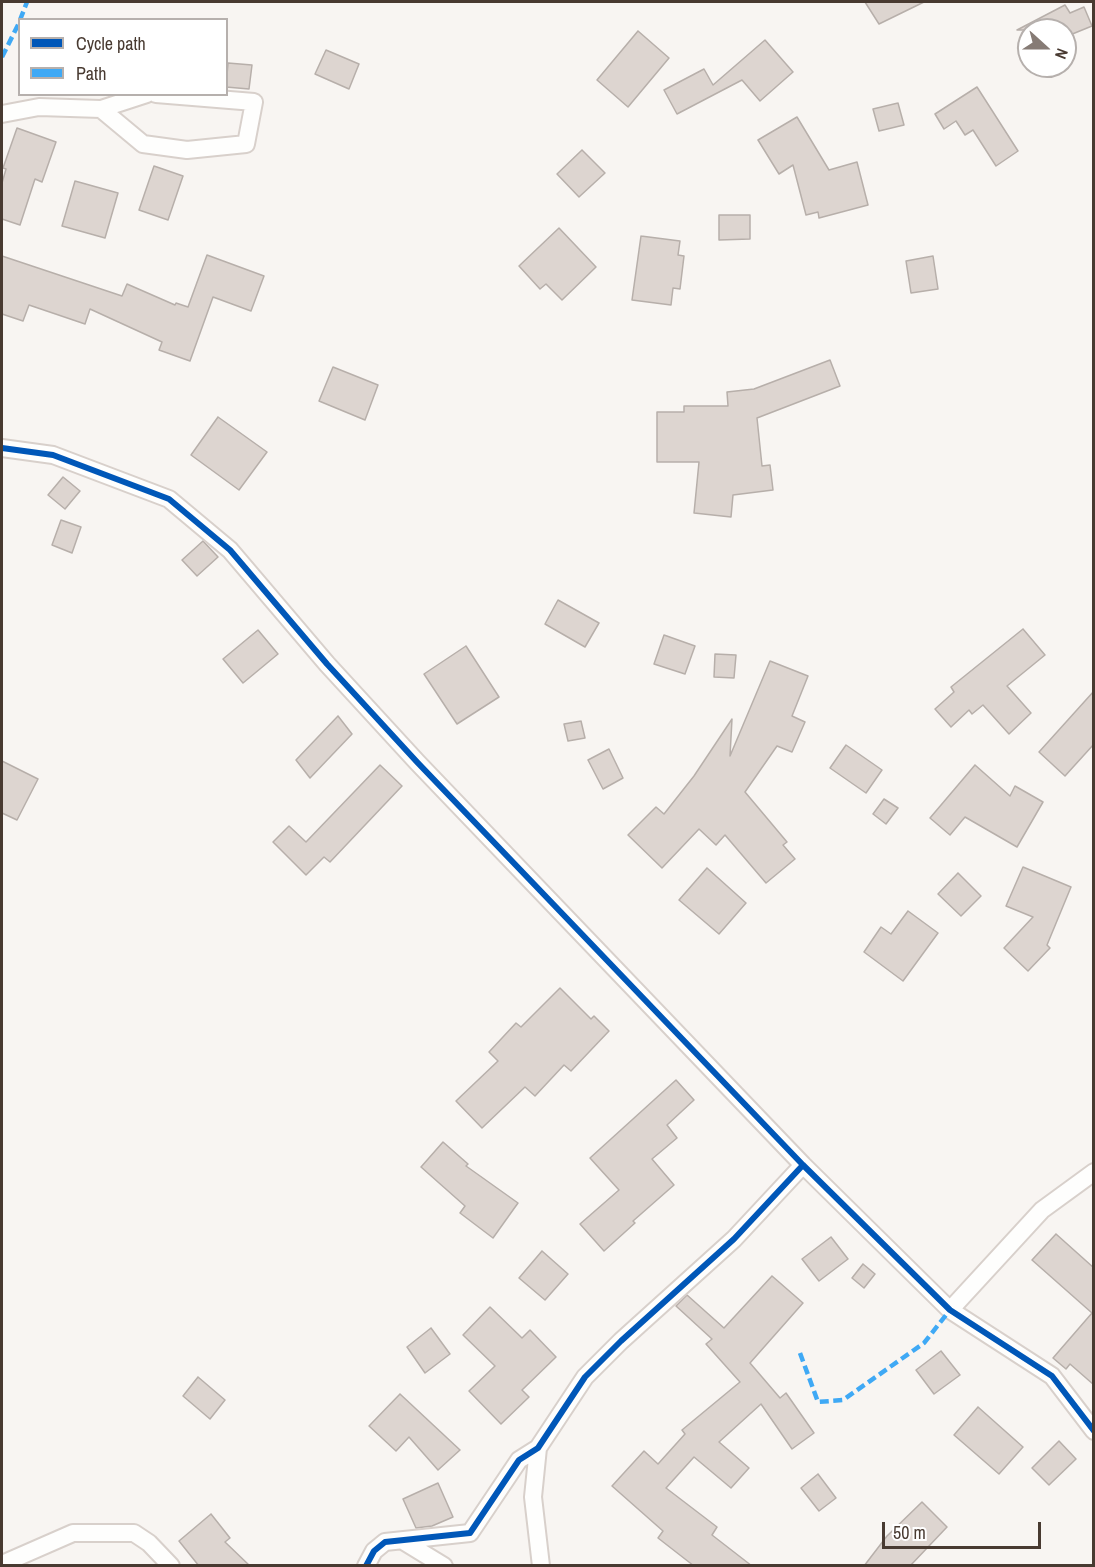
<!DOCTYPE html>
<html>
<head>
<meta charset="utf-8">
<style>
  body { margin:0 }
  #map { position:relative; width:1095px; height:1567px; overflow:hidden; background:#f8f5f2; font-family:"Archivo Narrow",sans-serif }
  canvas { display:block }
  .frame { position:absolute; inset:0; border:3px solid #483a31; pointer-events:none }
  .legend { position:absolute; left:18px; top:18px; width:210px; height:78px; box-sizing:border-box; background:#fff; border:2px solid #b6b0ad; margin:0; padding:8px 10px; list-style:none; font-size:18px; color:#483a31 }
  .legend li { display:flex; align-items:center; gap:12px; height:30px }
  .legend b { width:30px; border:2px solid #b6b0ad }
  .north { position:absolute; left:1017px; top:18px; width:60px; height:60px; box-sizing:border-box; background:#fff; border:2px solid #b6b0ad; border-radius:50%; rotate:111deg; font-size:16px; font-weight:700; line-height:24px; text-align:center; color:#483a31 }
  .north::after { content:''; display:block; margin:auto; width:21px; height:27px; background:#867b75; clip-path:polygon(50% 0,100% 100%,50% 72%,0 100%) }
  .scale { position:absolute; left:882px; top:1522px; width:159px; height:27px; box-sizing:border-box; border:3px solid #483a31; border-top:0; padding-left:8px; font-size:18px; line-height:21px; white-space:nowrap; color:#483a31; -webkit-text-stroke:4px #fff; paint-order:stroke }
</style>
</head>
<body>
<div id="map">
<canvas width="1095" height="1567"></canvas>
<div class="frame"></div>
<ul class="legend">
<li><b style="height:8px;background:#0057b8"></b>Cycle path</li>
<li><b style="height:8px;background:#3fa9f5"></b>Path</li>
</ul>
<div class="north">N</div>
<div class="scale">50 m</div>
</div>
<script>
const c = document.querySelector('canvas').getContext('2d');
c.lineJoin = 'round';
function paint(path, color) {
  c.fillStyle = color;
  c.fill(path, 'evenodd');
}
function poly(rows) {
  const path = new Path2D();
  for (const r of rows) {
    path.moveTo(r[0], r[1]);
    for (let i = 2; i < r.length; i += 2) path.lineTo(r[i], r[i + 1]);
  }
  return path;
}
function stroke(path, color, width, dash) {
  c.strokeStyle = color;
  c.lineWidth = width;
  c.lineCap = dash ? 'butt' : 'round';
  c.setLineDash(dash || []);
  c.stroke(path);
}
const building = poly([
  [865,2,924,2,879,24,865,2],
  [1065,5,1070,13,1084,7,1092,26,1065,37,1065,30,1017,30,1065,5],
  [638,31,669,58,628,107,597,80,638,31],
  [765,40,793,72,760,101,742,80,677,114,664,90,704,69,713,85,765,40],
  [326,50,359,64,349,89,315,74,326,50],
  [228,63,252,65,249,89,226,87,228,63],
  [977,87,1018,151,996,166,973,130,965,135,956,121,944,129,935,114,977,87],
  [898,103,904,125,879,131,873,109,898,103],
  [797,117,829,170,857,162,868,205,819,218,818,212,806,215,793,165,779,174,758,140,797,117],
  [17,128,56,142,42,182,35,179,20,225,2,219,2,183,6,169,3,168,17,128],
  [582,150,605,173,579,197,557,174,582,150],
  [154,166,183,176,168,220,139,210,154,166],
  [75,181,118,193,105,238,62,226,75,181],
  [719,215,750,215,750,239,719,240,719,215],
  [559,228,596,267,562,300,546,284,540,289,519,266,559,228],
  [641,236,680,241,678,255,684,256,680,289,673,288,671,305,632,300,641,236],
  [207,255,264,276,251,311,213,297,190,361,159,350,162,342,90,309,85,324,29,305,23,321,2,314,2,256,122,296,127,284,175,305,176,303,188,307,207,255],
  [933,256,938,289,911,293,906,261,933,256],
  [830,360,840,386,757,418,762,466,770,465,773,490,733,495,731,517,694,513,699,462,657,462,657,412,684,412,684,406,728,406,727,392,754,389,830,360],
  [333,367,378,385,365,420,319,401,333,367],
  [218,417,267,452,239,490,191,455,218,417],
  [63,477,80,491,65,509,48,495,63,477],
  [61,520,81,527,72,553,52,545,61,520],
  [203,541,218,557,197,576,182,560,203,541],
  [558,600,599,623,585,647,545,624,558,600],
  [1023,629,1045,655,1007,686,1031,713,1009,734,983,705,972,714,969,710,951,727,935,709,954,692,951,687,1023,629],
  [258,630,278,654,243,683,223,659,258,630],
  [664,635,695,646,685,674,654,664,664,635],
  [466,646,499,697,457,724,424,674,466,646],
  [715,654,736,655,734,678,714,677,715,654],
  [770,661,808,676,792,716,805,722,792,752,777,746,745,792,787,842,783,845,795,859,766,883,725,835,716,845,699,829,662,868,628,835,656,807,664,814,694,776,732,719,730,756,770,661],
  [1094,691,1094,744,1065,776,1039,752,1094,691],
  [338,716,352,734,310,778,296,760,338,716],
  [581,721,585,738,568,741,564,724,581,721],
  [846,745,882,770,866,793,830,768,846,745],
  [609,749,623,778,603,789,588,760,609,749],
  [2,761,38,779,17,820,2,813,2,761],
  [380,765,402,786,330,862,324,857,306,875,273,842,289,826,306,842,380,765],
  [975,765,1010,796,1015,786,1043,802,1017,847,965,817,950,835,930,818,975,765],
  [884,799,898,808,886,824,873,814,884,799],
  [1023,867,1071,887,1047,945,1050,948,1028,971,1004,948,1033,917,1006,906,1023,867],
  [707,868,746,903,719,934,679,900,707,868],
  [958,873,981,896,961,916,938,894,958,873],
  [908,911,938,933,903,981,864,952,881,927,891,934,908,911],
  [560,988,591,1019,594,1016,609,1031,571,1071,564,1065,535,1096,525,1087,482,1128,456,1101,498,1061,489,1052,516,1023,521,1027,560,988],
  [676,1080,694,1100,667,1125,677,1138,652,1159,674,1185,633,1221,635,1223,604,1251,580,1224,619,1190,590,1158,676,1080],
  [443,1142,468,1164,466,1166,518,1203,493,1238,460,1213,465,1206,421,1167,443,1142],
  [1056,1234,1094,1268,1094,1385,1070,1364,1066,1369,1053,1358,1092,1313,1032,1260,1056,1234],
  [831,1237,848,1259,819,1281,802,1259,831,1237],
  [542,1251,568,1274,545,1300,519,1278,542,1251],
  [863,1264,875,1274,864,1288,852,1278,863,1264],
  [772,1276,803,1303,750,1363,780,1398,786,1393,814,1433,792,1449,761,1404,719,1442,749,1468,731,1488,694,1457,666,1488,717,1527,712,1535,752,1566,694,1566,658,1538,663,1531,612,1486,644,1451,658,1464,685,1434,682,1430,740,1382,706,1344,712,1339,676,1306,687,1295,724,1328,772,1276],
  [490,1307,522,1338,530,1330,556,1357,522,1390,529,1397,501,1424,469,1391,495,1366,463,1335,490,1307],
  [431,1328,450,1354,425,1373,407,1347,431,1328],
  [941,1351,960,1375,934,1394,916,1370,941,1351],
  [198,1377,225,1400,210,1419,183,1396,198,1377],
  [400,1394,460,1450,438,1470,409,1437,396,1451,369,1426,400,1394],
  [978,1407,1023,1447,999,1474,954,1435,978,1407],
  [1059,1441,1076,1459,1049,1485,1032,1468,1059,1441],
  [818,1474,836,1498,819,1511,801,1488,818,1474],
  [438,1483,453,1517,432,1526,416,1528,403,1499,438,1483],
  [922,1502,947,1527,910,1566,864,1566,887,1536,922,1502],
  [211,1514,230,1538,225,1542,250,1566,199,1566,179,1541,211,1514]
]);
const street = poly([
  [101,109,143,144,187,150,246,144,254,102,156,94],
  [2,114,39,107,101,109,147,94],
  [2,448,53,455,169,499,230,550,327,664,417,762,803,1165,950,1310,1052,1376,1094,1431],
  [950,1310,1042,1210,1094,1172],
  [538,1448,533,1497,541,1566],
  [403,1541,444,1566],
  [2,1564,73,1533,134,1533,149,1543,171,1566],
  [366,1566,374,1551,385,1542,470,1533,519,1460,538,1448,585,1377,621,1341,734,1239,803,1165]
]);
const quiet = poly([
  [20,20,27,2],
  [2,57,20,21],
  [800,1353,818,1402,843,1400,924,1343,950,1310]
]);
const cycleway = poly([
  [2,448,53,455,169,499,230,550,327,664,417,762,803,1165,950,1310,1052,1376,1094,1431],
  [366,1566,374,1551,385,1542,470,1533,519,1460,538,1448,585,1377,621,1341,734,1239,803,1165]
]);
paint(building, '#ddd5d0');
stroke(building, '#b7afaa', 1.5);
stroke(street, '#d8d0cb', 20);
stroke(street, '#fefefd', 16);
stroke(quiet, '#3fa9f5', 4.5, [9, 4.5]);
stroke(cycleway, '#0057b8', 6);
</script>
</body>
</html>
